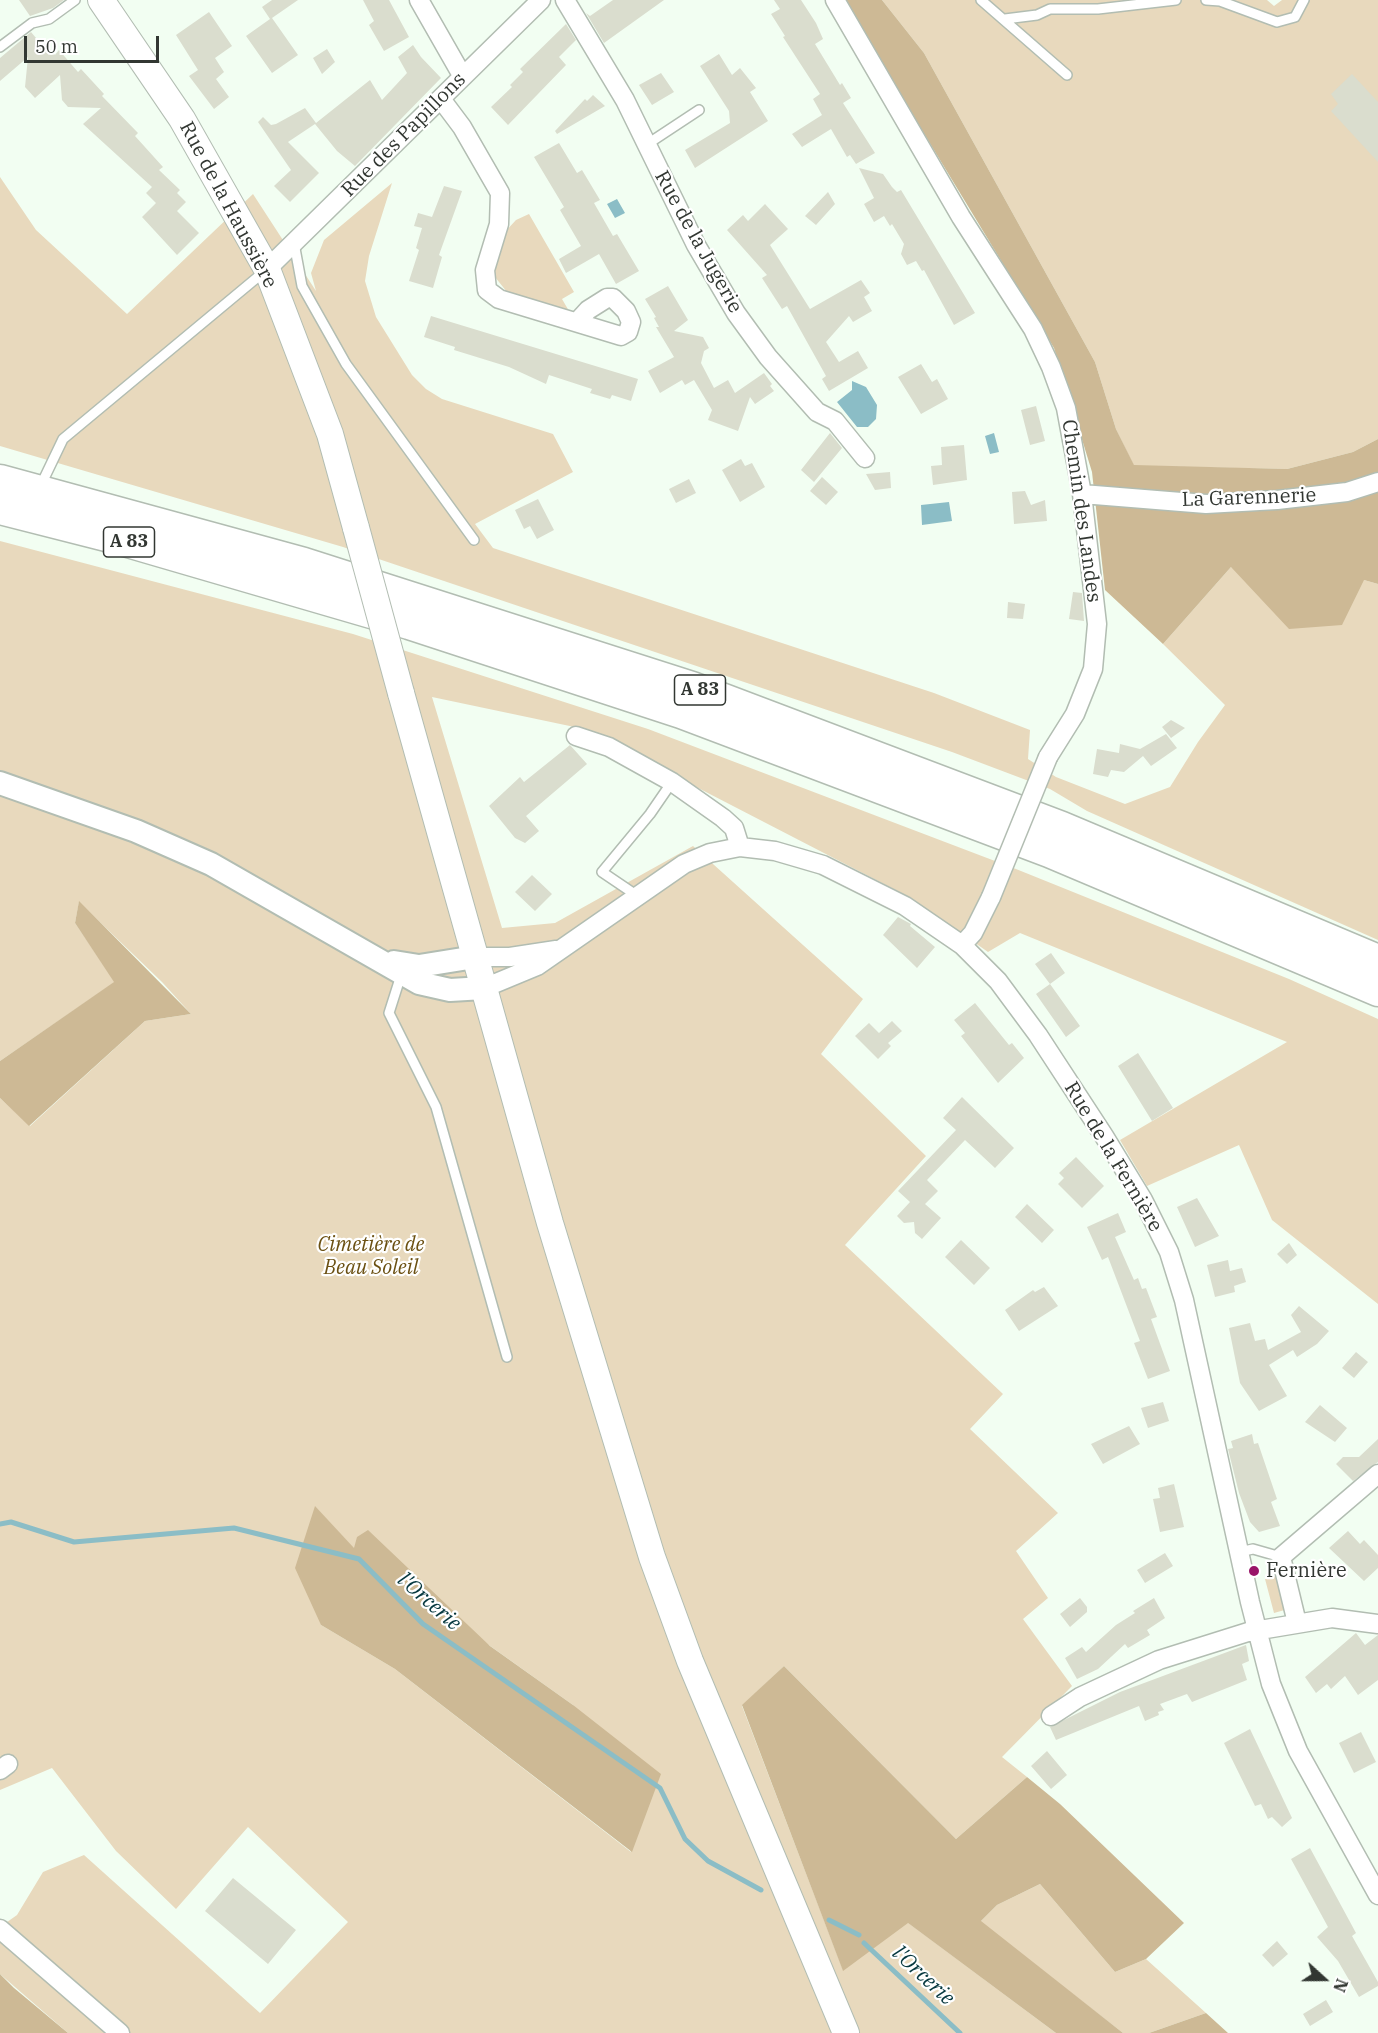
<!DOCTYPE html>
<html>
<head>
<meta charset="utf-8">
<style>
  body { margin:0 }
  #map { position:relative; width:1378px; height:2033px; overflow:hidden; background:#f2fef2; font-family:"IBM Plex Serif",serif }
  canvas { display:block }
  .north { position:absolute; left:1294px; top:1949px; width:60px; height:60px; -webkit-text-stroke:4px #fff; paint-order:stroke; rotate:111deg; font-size:16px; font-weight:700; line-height:24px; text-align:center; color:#323732 }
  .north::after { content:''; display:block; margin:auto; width:21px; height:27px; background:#323732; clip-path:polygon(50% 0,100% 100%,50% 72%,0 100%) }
  .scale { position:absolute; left:24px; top:36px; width:135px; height:27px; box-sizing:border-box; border:3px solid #323732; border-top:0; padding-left:8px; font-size:18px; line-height:21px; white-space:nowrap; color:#323732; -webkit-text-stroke:4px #fff; paint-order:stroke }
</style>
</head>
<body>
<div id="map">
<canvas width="1378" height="2033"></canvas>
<div class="north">N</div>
<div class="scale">50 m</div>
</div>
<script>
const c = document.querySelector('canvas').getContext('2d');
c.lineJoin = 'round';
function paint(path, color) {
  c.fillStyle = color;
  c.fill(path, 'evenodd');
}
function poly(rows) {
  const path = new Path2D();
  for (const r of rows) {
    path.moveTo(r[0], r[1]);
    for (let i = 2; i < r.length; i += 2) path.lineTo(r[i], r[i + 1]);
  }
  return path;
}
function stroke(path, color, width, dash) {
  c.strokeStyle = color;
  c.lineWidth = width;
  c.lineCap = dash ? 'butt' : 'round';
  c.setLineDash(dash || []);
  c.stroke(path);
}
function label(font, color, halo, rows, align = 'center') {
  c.font = font + ' "IBM Plex Serif",serif';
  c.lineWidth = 4.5;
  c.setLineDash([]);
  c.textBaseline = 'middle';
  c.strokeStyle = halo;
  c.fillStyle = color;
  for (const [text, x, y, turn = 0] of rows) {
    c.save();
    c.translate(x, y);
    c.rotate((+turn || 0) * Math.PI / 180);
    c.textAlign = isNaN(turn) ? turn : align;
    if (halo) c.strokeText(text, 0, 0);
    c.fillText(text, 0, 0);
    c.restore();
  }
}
const green = poly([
  [882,0,1267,0,1274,6,1282,0,1378,0,1378,439,1353,452,1287,469,1134,466,1116,429,1095,362,924,53],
  [0,177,36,230,127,314,253,194,316,291,311,273,324,240,392,183,369,256,365,281,376,317,412,375,426,389,442,399,553,434,573,472,475,524,493,548,934,693,1030,730,1028,759,1056,777,1125,804,1170,787,1198,742,1225,705,1163,644,1231,567,1364,580,1378,584,1378,940,1087,811,1050,789,952,752,343,547,0,446],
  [529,214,574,292,562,299,569,311,507,292,495,277,494,265,504,233,516,220],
  [0,541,353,634,648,729,1016,869,1289,979,1378,1019,1378,1304,1272,1220,1239,1145,1147,1186,1120,1140,1287,1042,1020,933,988,952,911,898,584,729,432,697,502,928,555,923,693,846,863,999,821,1054,926,1156,845,1245,1003,1394,970,1429,1058,1513,1016,1551,1048,1598,1023,1619,1072,1686,1002,1757,1027,1777,956,1839,784,1666,742,1706,843,1970,907,1922,1056,2033,68,2033,0,1974,0,1927,17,1915,43,1872,84,1855,260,2013,348,1922,248,1827,176,1909,116,1851,52,1768,0,1790,0,1098,30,1126,145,1021,191,1014,162,982,79,902,75,923,115,982,0,1061],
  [315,1507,354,1549,573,1705,631,1852,395,1669,321,1625],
  [1279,1575,1288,1609,1274,1613,1265,1579],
  [1040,1884,1115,1972,1146,1959,1206,2013,1149,2033,1123,2033,980,1922,997,1905]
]);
const forest = poly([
  [843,0,882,0,924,53,1095,362,1116,429,1134,465,1287,469,1353,452,1378,439,1378,584,1364,580,1342,625,1289,629,1231,567,1163,644,1105,590,1092,472,1054,348],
  [79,901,191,1014,145,1021,29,1126,0,1098,0,1061,114,982,75,923],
  [315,1506,354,1548,357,1537,368,1530,490,1646,573,1705,661,1774,632,1852,395,1669,321,1625,295,1568],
  [784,1666,956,1839,1027,1777,1060,1804,1184,1923,1146,1959,1115,1972,1040,1884,997,1905,981,1921,1123,2033,1056,2033,908,1923,843,1971,742,1705],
  [0,1974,14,1988,68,2033,0,2033],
  [1206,2013,1228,2033,1149,2033]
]);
const water = poly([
  [617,199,625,213,615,218,607,204],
  [852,381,866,387,877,405,876,419,868,427,857,427,837,402,852,390],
  [994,433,999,452,990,454,985,436],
  [949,502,952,521,922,525,921,505]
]);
const stream = poly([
  [0,1524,11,1522,74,1542,234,1528,359,1559,423,1624,660,1788,685,1839,708,1861,761,1890],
  [829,1920,859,1935],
  [864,1943,960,2033]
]);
const building = poly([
  [19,0,64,0,53,8,30,16],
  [272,0,298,0,272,18,298,55,272,73,246,36,270,19,262,7],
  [363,0,389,0,409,37,384,51,369,25,374,21],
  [613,0,664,0,604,43,586,13,590,16],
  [774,0,801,0,816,23,823,39,815,44,840,85,842,83,851,98,843,103,875,153,856,164,850,155,847,157,831,129,802,147,792,134,822,115,813,99,820,94,783,37,785,36,771,14,780,9],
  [209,12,232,46,215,58,224,72,216,79,229,97,214,109,189,76,198,70,176,35],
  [566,24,576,40,559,57,566,65,508,125,491,107,512,87,510,85,523,72,520,69],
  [31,32,47,51,50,49,55,55,59,50,78,72,81,69,104,94,102,96,138,133,135,136,163,167,159,170,180,190,177,193,186,202,177,211,199,233,177,255,142,217,156,203,146,193,152,187,83,124,101,108,68,107,62,100,60,75,35,98,25,87,28,57,0,81,0,58],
  [413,45,421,57,441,78,355,166,337,151,315,124,288,142,319,173,290,202,274,186,291,170,258,122,263,117,271,125,276,124,305,108,316,123,370,80,382,100,407,73,398,57],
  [327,49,335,62,322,74,313,58],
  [719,54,732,75,740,68,756,88,750,92,768,121,695,168,685,150,730,123,729,111,700,66],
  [661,73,674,92,652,105,639,85],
  [1352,74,1378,102,1378,162,1331,111,1338,104,1331,94],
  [593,95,605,106,557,134,555,131,585,99,587,101],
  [559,143,577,173,582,170,600,200,594,203,613,236,617,234,639,271,616,284,599,254,566,273,559,259,581,246,560,210,564,207,534,157],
  [859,168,883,174,892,187,897,192,901,190,975,313,954,325,924,270,922,271,916,261,907,265,901,254,904,244,892,224,890,226,884,216,874,222,864,204,874,198],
  [444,186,462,191,439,255,442,257,433,288,409,281,419,250,416,248,422,228,414,226,418,213,432,217],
  [828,192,835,204,816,225,805,216],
  [765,204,788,229,770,245,810,309,861,280,870,293,864,297,872,311,853,322,849,316,826,342,839,362,858,351,868,368,829,391,822,379,826,376,787,306,782,309,762,278,767,275,727,230,743,215,748,221],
  [668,286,688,320,674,331,703,337,709,348,704,351,701,363,714,388,728,380,735,393,764,373,772,384,770,386,774,391,755,404,750,397,738,431,708,420,712,410,694,380,685,385,682,380,660,393,648,371,674,357,656,327,659,327,654,318,656,317,645,299],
  [431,316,638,379,631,401,612,395,610,399,590,393,592,389,549,375,546,384,509,367,454,350,455,347,424,337],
  [921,364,932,382,937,379,948,399,921,414,898,377],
  [1036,406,1045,441,1030,445,1021,410],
  [830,433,842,448,814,482,801,470],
  [964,445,967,480,933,485,931,466,942,465,941,447],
  [741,459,745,466,752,463,765,487,740,502,722,470],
  [890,472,891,488,875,490,866,474],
  [822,477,838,492,826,505,810,491],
  [689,479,696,493,676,503,669,489],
  [1025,491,1031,505,1045,500,1047,521,1014,524,1012,492],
  [538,499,554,530,537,539,530,526,524,529,515,510],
  [1073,592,1082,593,1084,621,1069,619],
  [1008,602,1025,604,1023,619,1007,618],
  [1171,720,1185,728,1171,738,1162,727],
  [1166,734,1177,748,1151,766,1143,756,1124,772,1111,770,1108,777,1093,774,1097,749,1119,753,1120,744,1140,749],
  [570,745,587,764,526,816,539,831,525,843,515,838,489,806,520,777,524,782],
  [532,875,552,894,535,911,515,892],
  [898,917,911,924,910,926,935,947,917,968,883,935],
  [1051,953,1065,973,1050,984,1035,964],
  [1050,984,1080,1026,1066,1037,1036,994],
  [975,1003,1009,1045,1012,1043,1024,1058,998,1083,961,1036,965,1033,954,1020],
  [892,1021,902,1031,888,1043,891,1046,878,1059,855,1036,869,1023,879,1033],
  [1138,1053,1173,1108,1152,1121,1118,1066],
  [962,1097,1014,1148,995,1168,965,1140,927,1180,938,1191,925,1204,941,1218,922,1239,915,1233,914,1222,904,1223,897,1216,910,1202,898,1191,956,1130,943,1118],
  [1076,1157,1104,1186,1082,1208,1058,1184,1064,1178,1059,1173],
  [1197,1198,1219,1236,1195,1247,1177,1207],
  [1027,1204,1054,1230,1042,1243,1015,1217],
  [1118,1213,1126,1232,1115,1237,1134,1280,1138,1278,1142,1289,1146,1288,1157,1317,1151,1319,1170,1371,1148,1379,1134,1343,1140,1341,1108,1257,1102,1260,1087,1227],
  [961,1240,990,1268,974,1285,945,1257],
  [1289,1243,1297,1255,1287,1264,1277,1254],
  [1228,1260,1230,1271,1242,1268,1246,1282,1234,1286,1235,1292,1215,1297,1207,1265],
  [1044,1287,1058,1306,1019,1331,1005,1310,1033,1290,1035,1292],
  [1299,1306,1329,1331,1317,1344,1297,1357,1293,1350,1269,1365,1287,1396,1259,1411,1240,1383,1229,1328,1250,1323,1255,1341,1265,1339,1268,1350,1301,1332,1291,1315],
  [1356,1352,1368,1362,1354,1378,1342,1368],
  [1163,1402,1169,1421,1148,1428,1141,1408],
  [1320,1405,1347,1428,1335,1442,1305,1422],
  [1129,1426,1140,1444,1103,1464,1091,1444],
  [1252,1434,1254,1444,1258,1443,1277,1499,1271,1502,1280,1526,1259,1532,1250,1522,1239,1493,1228,1449,1233,1448,1231,1441],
  [1378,1439,1378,1462,1353,1481,1336,1464,1343,1457,1359,1457],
  [1174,1484,1184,1527,1160,1532,1153,1499,1160,1498,1158,1488],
  [1348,1531,1360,1544,1364,1540,1378,1555,1378,1568,1364,1581,1329,1548],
  [1165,1553,1173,1566,1145,1583,1137,1570],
  [1080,1598,1087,1607,1087,1612,1070,1627,1060,1614],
  [1154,1598,1165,1618,1147,1630,1150,1635,1128,1648,1125,1644,1098,1669,1077,1679,1065,1658,1082,1647,1086,1652,1116,1625,1135,1613,1133,1611],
  [1356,1633,1365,1645,1378,1635,1378,1680,1358,1695,1345,1676,1331,1689,1327,1684,1316,1693,1305,1677],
  [1246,1645,1249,1661,1242,1664,1247,1680,1192,1702,1187,1694,1160,1704,1164,1710,1158,1712,1159,1715,1145,1721,1139,1706,1056,1740,1050,1727,1120,1692],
  [1250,1729,1292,1818,1282,1827,1272,1817,1268,1819,1261,1804,1255,1806,1224,1743],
  [1361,1732,1376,1762,1354,1773,1339,1743],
  [1047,1751,1067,1775,1051,1789,1031,1766],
  [1310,1848,1356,1933,1352,1936,1378,1982,1378,1986,1359,1997,1338,1961,1317,1937,1328,1927,1291,1859],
  [233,1878,296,1930,268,1964,205,1911],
  [1277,1941,1288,1954,1273,1967,1262,1955],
  [1326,2000,1333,2012,1310,2026,1303,2014]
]);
const service = poly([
  [981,0,1067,75],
  [1206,0,1220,1,1277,22,1295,17,1304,0],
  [1005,19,1037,15,1050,9,1098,9,1176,0],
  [0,47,32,23,49,19,75,0],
  [646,145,699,110],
  [294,243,302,286,346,364,474,540],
  [40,487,63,439,265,271],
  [636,895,602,872,650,814,672,782],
  [402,972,389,1013,436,1107,507,1357],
  [1239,1552,1253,1549,1281,1557]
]);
const minor = poly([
  [419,0,463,77],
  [565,0,625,100,696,245,736,313,768,357,817,412,835,421,865,458],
  [835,0,961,217,1033,329,1051,367,1066,408,1082,494,1097,624,1093,669,1075,714,1048,757],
  [441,99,462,127,500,193,499,224,485,270,487,290,499,299,621,336,628,332,631,322,626,311,613,298,607,298,588,310,577,322],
  [267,269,541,0],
  [1082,494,1206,504,1277,500,1347,492,1378,482],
  [576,736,609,747,672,782,723,818,734,828,740,847],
  [962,945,973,933,991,897],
  [475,957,510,957,556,950],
  [484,988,537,966,684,864,710,853,740,847,775,851,823,865,905,906,962,945,998,981,1038,1035,1104,1136,1143,1200,1169,1252,1184,1300,1250,1602,1271,1684,1298,1751,1378,1895],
  [1297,1623,1281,1557,1378,1474],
  [1051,1716,1080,1697,1159,1660,1248,1632,1332,1618,1378,1624],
  [0,1770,8,1764],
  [0,1929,120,2033]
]);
const tertiary = poly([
  [0,783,136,831,211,864,419,983,450,990,484,988],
  [394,962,419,966,475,957]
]);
const secondary = poly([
  [101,0,182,119,267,269,330,434,356,528],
  [401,693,550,1223,652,1557,690,1661,846,2033]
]);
const trunk = poly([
  [0,480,304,563,692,687,1062,827,1378,960],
  [0,509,114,538,409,624,681,713,1049,852,1378,991]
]);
const minorBridge = poly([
  [991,897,1048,757]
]);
const secondaryBridge = poly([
  [356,528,401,693]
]);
const markers = [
  [1254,1571,6,"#991468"]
];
const shields = [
  [129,542,51],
  [700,690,51]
];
const shieldNames = [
  ["A 83",129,542],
  ["A 83",700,690]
];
const streetNames = [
  ["Rue des Papillons",404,135,-45],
  ["Rue de la Haussière",228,205,62],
  ["Rue de la Jugerie",698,242,61],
  ["La Garennerie",1249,498,-2],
  ["Chemin des Landes",1081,511,82],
  ["Rue de la Fernière",1113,1157,59]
];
const parkNames = [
  ["Cimetière de",371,1245],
  ["Beau Soleil",371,1268]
];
const poiNames = [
  ["Fernière",1266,1571]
];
const waterNames = [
  ["l'Orcerie",429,1602,41],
  ["l'Orcerie",923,1976,43]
];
paint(green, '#e8d9bd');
paint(forest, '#cdb995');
paint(water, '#8bbdc6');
stroke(stream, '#8bbdc6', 5);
paint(building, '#daddce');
stroke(service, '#b2bdb2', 12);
stroke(minor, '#b2bdb2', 21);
stroke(tertiary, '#b2bdb2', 26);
stroke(secondary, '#b2bdb2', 28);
stroke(trunk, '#b2bdb2', 33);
stroke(service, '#fff', 9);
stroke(minor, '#fff', 18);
stroke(tertiary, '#fff', 22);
stroke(secondary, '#fff', 26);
stroke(trunk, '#fff', 30);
stroke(minorBridge, '#b2bdb2', 21, []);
stroke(secondaryBridge, '#b2bdb2', 28, []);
stroke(minorBridge, '#fff', 18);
stroke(secondaryBridge, '#fff', 26);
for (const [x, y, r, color] of markers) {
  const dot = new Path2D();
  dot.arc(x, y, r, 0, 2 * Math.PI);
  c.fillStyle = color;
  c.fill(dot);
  stroke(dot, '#fff', 2);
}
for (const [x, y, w] of shields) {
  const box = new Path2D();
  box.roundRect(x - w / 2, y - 15, w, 30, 4.5);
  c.fillStyle = '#fff';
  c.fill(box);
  stroke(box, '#323732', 1.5);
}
label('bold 18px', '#323732', null, shieldNames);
label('20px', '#323732', '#fff', streetNames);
label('italic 20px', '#6b5012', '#fff', parkNames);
label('20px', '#323732', '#fff', poiNames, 'left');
label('italic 21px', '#06383f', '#fff', waterNames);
</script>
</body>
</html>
